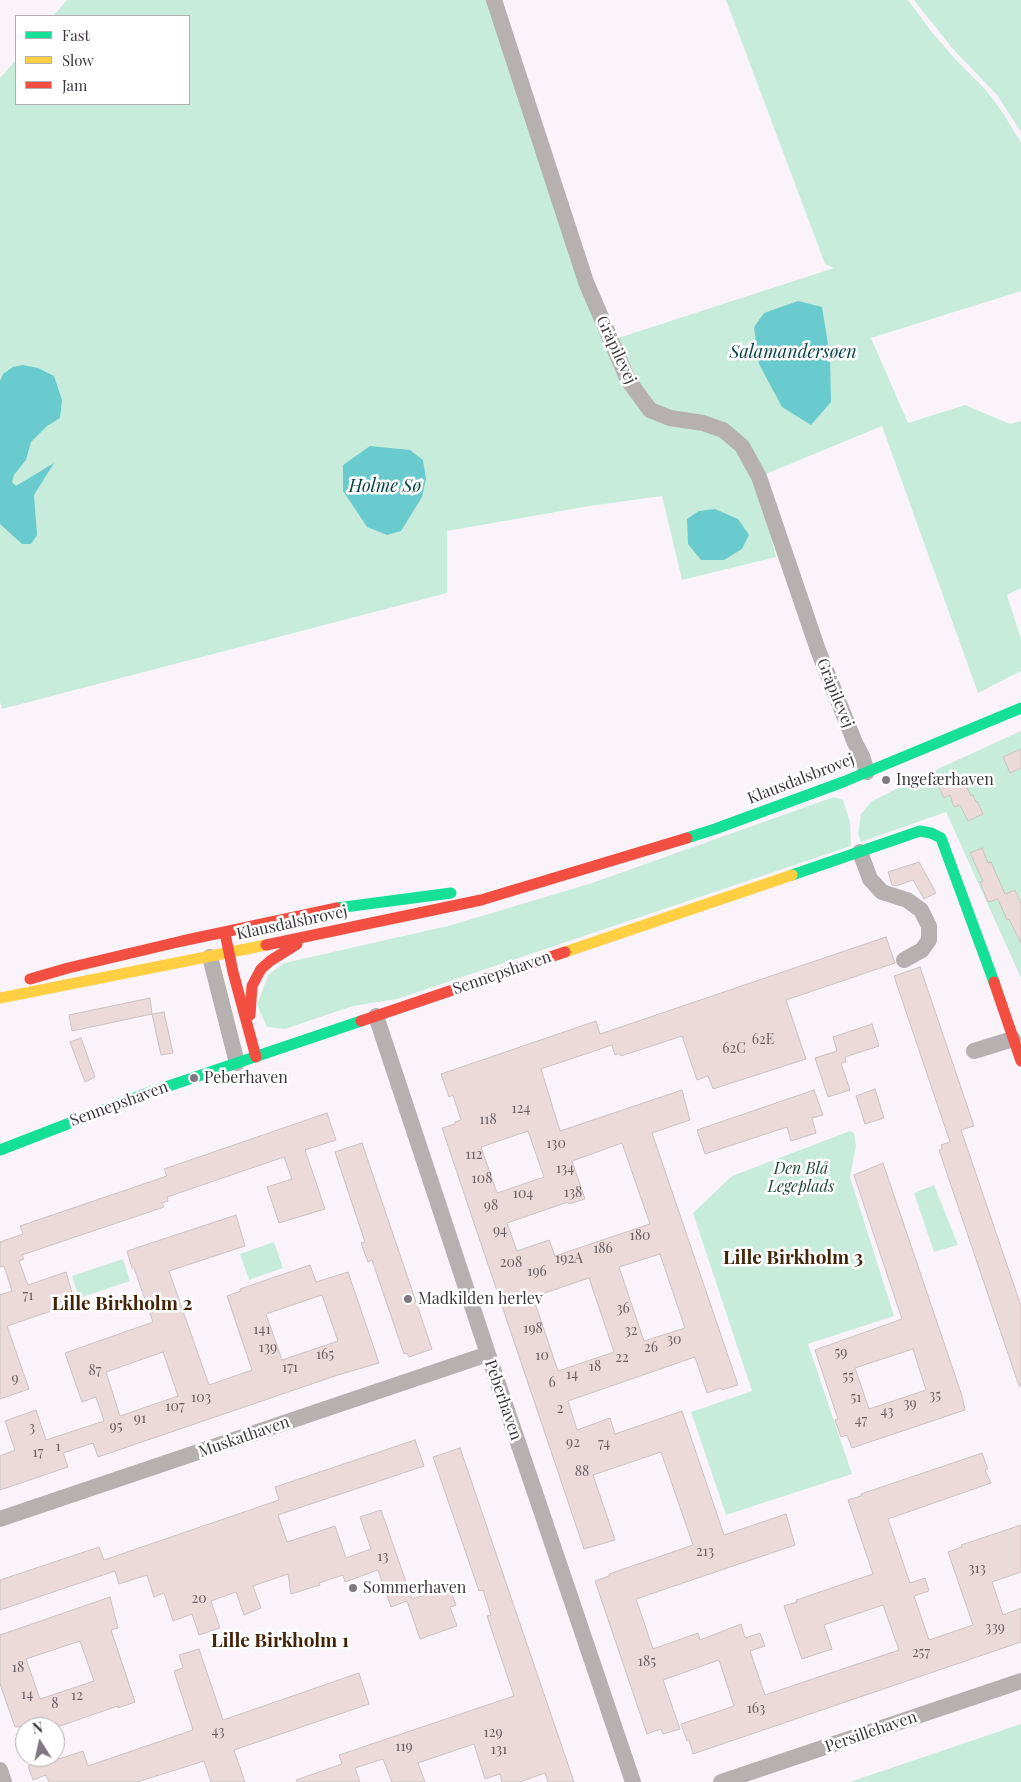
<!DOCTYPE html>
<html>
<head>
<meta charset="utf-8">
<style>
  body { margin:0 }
  #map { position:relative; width:1021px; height:1782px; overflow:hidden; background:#faf4fa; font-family:"Playfair Display",serif }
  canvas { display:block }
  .legend { position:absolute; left:15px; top:15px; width:175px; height:90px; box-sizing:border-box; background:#fff; border:1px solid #b2aeb2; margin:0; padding:6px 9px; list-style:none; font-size:15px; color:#3e353e }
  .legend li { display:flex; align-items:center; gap:10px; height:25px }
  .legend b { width:25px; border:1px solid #b2aeb2 }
  .north { position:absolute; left:15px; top:1717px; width:50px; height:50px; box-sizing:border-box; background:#fff; border:1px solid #b2aeb2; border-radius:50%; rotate:350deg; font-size:14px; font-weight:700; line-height:20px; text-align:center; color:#3e353e }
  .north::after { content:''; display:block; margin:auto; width:18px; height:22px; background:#807880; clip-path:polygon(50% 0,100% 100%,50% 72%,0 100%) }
</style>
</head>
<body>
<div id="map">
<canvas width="1021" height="1782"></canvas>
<ul class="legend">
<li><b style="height:6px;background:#16e098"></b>Fast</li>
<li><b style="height:6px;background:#ffcf43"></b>Slow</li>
<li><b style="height:6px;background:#f24e42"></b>Jam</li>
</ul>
<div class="north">N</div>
</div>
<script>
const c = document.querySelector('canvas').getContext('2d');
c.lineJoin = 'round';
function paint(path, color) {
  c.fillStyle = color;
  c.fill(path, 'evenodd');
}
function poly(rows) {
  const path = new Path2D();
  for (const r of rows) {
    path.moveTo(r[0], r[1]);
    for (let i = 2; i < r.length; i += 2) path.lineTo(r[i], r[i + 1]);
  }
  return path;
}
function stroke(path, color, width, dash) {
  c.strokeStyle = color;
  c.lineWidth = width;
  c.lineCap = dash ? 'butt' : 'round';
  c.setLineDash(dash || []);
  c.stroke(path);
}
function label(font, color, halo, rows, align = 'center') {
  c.font = font + ' "Playfair Display",serif';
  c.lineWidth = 5;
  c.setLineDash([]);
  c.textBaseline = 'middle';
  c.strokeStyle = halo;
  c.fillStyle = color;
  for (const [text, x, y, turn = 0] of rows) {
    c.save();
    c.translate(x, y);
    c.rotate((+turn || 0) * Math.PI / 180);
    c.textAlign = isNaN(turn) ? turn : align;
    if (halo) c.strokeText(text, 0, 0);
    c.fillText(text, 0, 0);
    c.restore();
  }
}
const green = poly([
  [67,0,488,0,633,399,718,435,738,450,758,483,776,557,682,580,662,496,590,506,447,531,447,593,2,709,0,702,0,78,16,60,16,104,189,104,189,16,53,16],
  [343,491,387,535,367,527],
  [726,0,908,0,931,31,956,60,986,90,1003,113,1021,143,1021,291,871,338,908,423,965,405,1010,424,1021,421,1021,588,1007,595,1021,639,1021,671,978,693,882,426,761,476,746,441,653,405,612,340,834,268,825,264],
  [914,0,1021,0,1021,132,997,95,952,48],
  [1021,731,1021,978,946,812,861,842,858,833,861,814,872,801,929,773],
  [834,797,843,800,850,822,851,846,397,999,353,1006,285,1029,267,1027,257,1005,268,975,284,963,448,926,589,884],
  [850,1131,854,1133,856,1146,850,1177,894,1316,808,1344,852,1474,726,1515,691,1412,752,1391,693,1213,732,1176],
  [934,1185,958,1245,934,1252,914,1193],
  [274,1242,283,1268,249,1280,240,1254],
  [123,1259,130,1281,79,1298,72,1276],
  [1021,1724,1021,1782,850,1782]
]);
const water = poly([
  [798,301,822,307,830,356,831,402,811,425,782,407,759,364,754,327,764,313],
  [23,365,38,368,54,376,62,400,60,418,47,426,31,442,26,460,14,475,12,482,16,486,54,463,34,495,37,535,31,544,22,544,0,524,0,381,3,374,13,367],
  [370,446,410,450,423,460,426,479,422,497,401,531,387,535,367,527,343,491,343,465],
  [715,509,738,519,749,535,742,549,724,560,701,560,688,544,687,519,699,511]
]);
const building = poly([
  [1021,749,1021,768,1010,773,1003,757,1021,749],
  [962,777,971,796,973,795,976,802,977,801,983,814,968,821,960,805,954,807,950,795,944,798,939,787,962,777],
  [982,848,988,863,991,862,1005,894,1015,890,1021,904,1021,943,1009,919,1007,920,998,899,988,902,980,882,983,881,970,853,982,848],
  [919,862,936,893,924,899,913,880,896,886,892,885,888,872,919,862],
  [886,937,895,963,786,1000,806,1059,713,1089,708,1076,697,1080,682,1036,621,1056,619,1053,615,1055,612,1045,541,1069,560,1131,682,1090,690,1120,652,1133,738,1385,722,1390,721,1388,707,1393,695,1357,568,1401,577,1430,610,1418,615,1434,682,1411,724,1535,786,1514,795,1545,636,1599,653,1649,698,1633,700,1640,741,1624,745,1638,760,1633,765,1646,750,1651,765,1695,899,1650,883,1605,824,1625,832,1649,802,1659,784,1606,797,1602,796,1600,873,1574,848,1500,861,1496,861,1494,982,1453,988,1469,985,1470,991,1483,888,1519,910,1583,925,1578,929,1591,914,1596,929,1640,973,1625,948,1552,962,1547,961,1545,1021,1525,1021,1572,992,1582,1003,1615,1021,1608,1021,1642,693,1754,689,1740,687,1741,681,1724,734,1706,719,1660,663,1680,680,1729,663,1734,661,1729,647,1734,595,1581,609,1576,609,1574,693,1545,661,1452,593,1475,615,1540,584,1549,442,1128,455,1124,455,1122,461,1120,453,1095,449,1097,441,1074,596,1021,600,1034,886,937],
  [528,1131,544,1177,497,1193,481,1147,528,1131],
  [622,1143,650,1224,555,1256,549,1240,517,1251,507,1223,568,1202,569,1204,585,1199,572,1161,622,1143],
  [660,1254,685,1328,644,1341,619,1267,660,1254],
  [589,1278,614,1352,558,1371,533,1297,589,1278],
  [920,967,974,1126,961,1130,1021,1306,1021,1386,1019,1386,939,1150,942,1149,941,1145,950,1142,894,976,920,967],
  [150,998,152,1014,72,1031,69,1015,150,998],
  [164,1012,173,1053,161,1055,152,1014,164,1012],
  [872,1024,879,1046,845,1057,846,1062,841,1063,850,1090,828,1097,815,1058,837,1051,833,1037,872,1024],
  [81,1038,95,1077,85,1082,70,1042,81,1038],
  [875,1089,884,1118,865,1124,856,1096,875,1089],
  [814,1090,823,1115,812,1118,816,1133,791,1141,787,1127,705,1154,697,1130,814,1090],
  [327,1113,336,1140,305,1150,325,1209,279,1223,267,1187,292,1179,284,1157,167,1197,168,1201,162,1203,164,1207,22,1255,24,1259,19,1261,28,1285,66,1272,75,1303,7,1326,29,1389,0,1399,0,1295,12,1291,4,1266,0,1267,0,1242,23,1234,20,1226,167,1176,164,1169,327,1113],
  [362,1143,432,1349,409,1357,407,1353,404,1354,372,1260,368,1262,361,1243,365,1242,335,1152,362,1143],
  [883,1163,962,1396,965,1410,852,1448,847,1435,841,1437,835,1420,838,1419,815,1350,902,1319,854,1175,883,1163],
  [913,1349,926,1390,869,1409,855,1368,913,1349],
  [236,1215,245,1246,169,1271,209,1385,252,1370,227,1296,241,1291,240,1289,310,1265,316,1282,348,1272,379,1363,338,1375,98,1457,93,1443,63,1453,68,1467,0,1490,0,1456,15,1450,5,1421,36,1410,46,1440,104,1421,96,1397,82,1402,65,1353,153,1322,134,1268,132,1268,127,1251,236,1215],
  [322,1295,338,1341,282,1360,266,1314,322,1295],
  [163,1352,178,1396,120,1416,106,1372,163,1352],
  [415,1440,424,1466,278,1515,287,1542,335,1526,346,1558,371,1549,360,1517,381,1510,412,1599,449,1587,456,1605,450,1607,457,1626,420,1639,407,1601,391,1607,378,1570,345,1582,343,1575,319,1583,320,1585,291,1594,288,1574,253,1586,261,1608,244,1615,236,1592,211,1601,220,1628,199,1635,192,1614,173,1621,164,1593,154,1597,147,1575,119,1584,115,1571,0,1610,0,1580,99,1547,104,1560,279,1500,275,1487,415,1440],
  [460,1448,574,1782,548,1782,545,1773,520,1782,502,1782,500,1774,485,1779,474,1744,418,1763,425,1782,392,1782,383,1759,355,1768,360,1782,297,1782,296,1780,342,1764,339,1755,514,1696,487,1616,491,1615,483,1590,479,1591,433,1457,460,1448],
  [110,1597,118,1628,111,1630,135,1702,118,1708,118,1706,57,1727,15,1727,0,1684,0,1635,110,1597],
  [80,1641,94,1681,40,1699,26,1659,80,1641],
  [199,1649,223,1720,359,1673,369,1704,234,1750,245,1782,211,1782,204,1761,137,1782,49,1782,46,1775,33,1780,28,1766,58,1755,59,1759,83,1751,88,1766,193,1730,174,1671,183,1668,179,1655,199,1649]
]);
const street = poly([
  [494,0,586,282,628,380,650,410,670,418,703,423,723,430,742,446,759,477,818,650,855,743,862,756,867,772],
  [860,852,870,879,882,892,907,900,921,910,929,926,929,940,922,950,904,960],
  [210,957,237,1063],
  [376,1016,488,1354,633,1782],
  [974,1051,1013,1039],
  [0,1519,488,1354],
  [0,1770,4,1782],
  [721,1782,1021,1681]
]);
const fast = poly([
  [687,838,715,829,843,782,1021,708],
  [792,875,920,831,931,833,941,838,994,982],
  [337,908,451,893],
  [0,1150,145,1094,361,1021]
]);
const slow = poly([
  [565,952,792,875],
  [0,998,266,945]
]);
const jam = poly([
  [226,938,233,972,256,1057],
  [266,945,481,900,687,838],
  [30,979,68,968,182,941,337,908],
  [994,982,1021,1061],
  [250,1015,252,986,261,969,270,961,297,944],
  [361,1021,565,952]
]);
const markers = [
  [886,780,5,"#807880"],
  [194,1078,5,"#807880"],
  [408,1299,5,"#807880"],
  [353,1588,5,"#807880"]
];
const numberNames = [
  ["62E",763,1040],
  ["62C",734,1049],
  ["124",521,1109],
  ["118",488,1120],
  ["130",556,1144],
  ["112",474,1155],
  ["134",565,1169],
  ["108",482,1179],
  ["138",573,1193],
  ["104",523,1194],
  ["98",491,1206],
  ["94",500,1231],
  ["180",640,1236],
  ["186",603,1249],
  ["192A",569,1259],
  ["208",511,1263],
  ["196",537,1272],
  ["71",28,1296],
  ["36",623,1309],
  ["198",533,1329],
  ["141",262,1330],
  ["32",631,1331],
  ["30",674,1340],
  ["139",268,1348],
  ["26",651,1348],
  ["59",841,1353],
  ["165",325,1355],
  ["10",542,1356],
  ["22",622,1358],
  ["18",595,1367],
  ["171",290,1368],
  ["87",95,1371],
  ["14",572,1375],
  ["55",848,1377],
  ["9",15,1379],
  ["6",552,1383],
  ["35",935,1396],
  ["103",201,1398],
  ["51",856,1398],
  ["39",910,1404],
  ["107",175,1407],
  ["2",560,1409],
  ["43",887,1412],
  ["91",140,1419],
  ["47",861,1421],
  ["95",116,1427],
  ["3",32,1428],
  ["92",573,1443],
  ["74",604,1444],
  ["1",58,1447],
  ["17",38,1453],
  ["88",582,1472],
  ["213",705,1552],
  ["13",383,1557],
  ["313",977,1569],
  ["20",199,1599],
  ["339",995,1628],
  ["257",921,1653],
  ["185",647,1662],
  ["18",18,1668],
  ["14",27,1695],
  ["12",77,1696],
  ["8",55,1704],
  ["163",756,1709],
  ["43",218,1732],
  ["129",493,1733],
  ["119",404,1747],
  ["131",499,1750]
];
const streetNames = [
  ["Gråpilevej",616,350,65],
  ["Gråpilevej",835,693,68],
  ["Klausdalsbrovej",801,779,-21],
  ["Klausdalsbrovej",292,923,-12],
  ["Sennepshaven",502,973,-19],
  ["Sennepshaven",119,1104,-20],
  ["Peberhaven",503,1400,71],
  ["Muskathaven",244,1437,-19],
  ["Persillehaven",871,1732,-19]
];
const poiNames = [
  ["Ingefærhaven",896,780],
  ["Peberhaven",204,1078],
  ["Madkilden herlev",418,1299],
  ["Sommerhaven",363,1588]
];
const parkNames = [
  ["Den Blå",801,1169],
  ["Legeplads",801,1187]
];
const waterNames = [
  ["Salamandersøen",793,352],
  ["Holme Sø",385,486]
];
const quarterNames = [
  ["Lille Birkholm 3",793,1258],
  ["Lille Birkholm 2",122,1304],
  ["Lille Birkholm 1",280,1641]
];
paint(green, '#c8ecdb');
paint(water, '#6acbcf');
paint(building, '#ebdad9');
stroke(building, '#cbc2c3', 1);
stroke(street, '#b6b1b0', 16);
stroke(fast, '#16e098', 11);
stroke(slow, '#ffcf43', 11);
stroke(jam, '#f24e42', 11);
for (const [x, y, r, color] of markers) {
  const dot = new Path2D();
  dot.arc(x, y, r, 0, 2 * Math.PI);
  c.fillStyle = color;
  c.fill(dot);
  stroke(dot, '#fff', 2);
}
label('14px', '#695e65', null, numberNames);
label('16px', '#3e353e', '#fff', streetNames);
label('16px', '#3e353e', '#fff', poiNames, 'left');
label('italic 16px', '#1f4835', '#fff', parkNames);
label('italic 18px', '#074446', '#fff', waterNames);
label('bold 19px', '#422407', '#fff', quarterNames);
</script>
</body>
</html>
